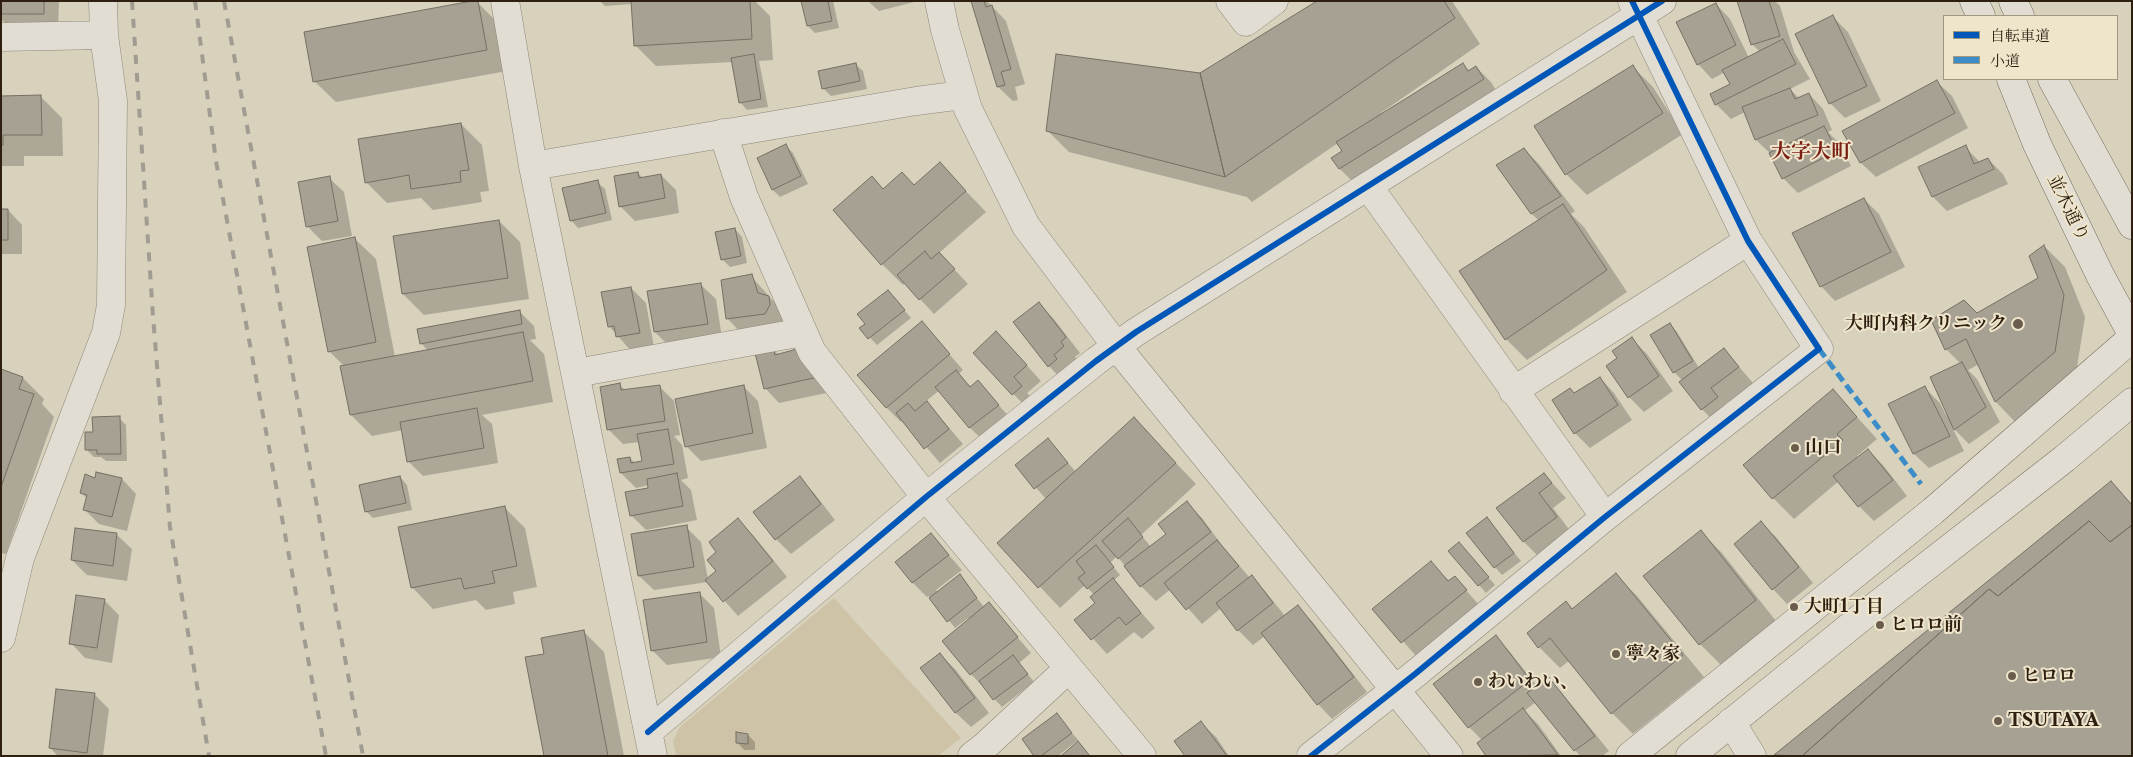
<!DOCTYPE html>
<html>
<head>
<meta charset="utf-8">
<style>
  body { margin:0 }
  #map { position:relative; width:2133px; height:757px; overflow:hidden; background:#d8d1bc; font-family:"Libre Caslon Text","Noto Serif JP",serif }
  canvas { display:block }
  .frame { position:absolute; inset:0; border:2px solid #2e1f11; pointer-events:none }
  .legend { position:absolute; left:1943px; top:15px; width:175px; height:65px; box-sizing:border-box; background:#eee5cb; border:1px solid #a19681; margin:0; padding:6px 9px; list-style:none; font-size:15px; color:#2e1f11 }
  .legend li { display:flex; align-items:center; gap:10px; height:25px }
  .legend b { width:25px; border:1px solid #a19681 }
</style>
</head>
<body>
<div id="map">
<canvas width="2133" height="757"></canvas>
<div class="frame"></div>
<ul class="legend">
<li><b style="height:6px;background:#0057b8"></b>自転車道</li>
<li><b style="height:6px;background:#3c8dc7"></b>小道</li>
</ul>
</div>
<script>
const c = document.querySelector('canvas').getContext('2d');
c.lineJoin = 'round';
function paint(path, color) {
  c.fillStyle = color;
  c.fill(path, 'evenodd');
}
function poly(rows) {
  const path = new Path2D();
  for (const r of rows) {
    path.moveTo(r[0], r[1]);
    for (let i = 2; i < r.length; i += 2) path.lineTo(r[i], r[i + 1]);
  }
  return path;
}
function stroke(path, color, width, dash) {
  c.strokeStyle = color;
  c.lineWidth = width;
  c.lineCap = dash ? 'butt' : 'round';
  c.setLineDash(dash || []);
  c.stroke(path);
}
function label(font, color, halo, rows, align = 'center') {
  c.font = font + ' "Libre Caslon Text","Noto Serif JP",serif';
  c.lineWidth = 4;
  c.setLineDash([]);
  c.textBaseline = 'middle';
  c.strokeStyle = halo;
  c.fillStyle = color;
  for (const [text, x, y, turn = 0] of rows) {
    c.save();
    c.translate(x, y);
    c.rotate((+turn || 0) * Math.PI / 180);
    c.textAlign = isNaN(turn) ? turn : align;
    if (halo) c.strokeText(text, 0, 0);
    c.fillText(text, 0, 0);
    c.restore();
  }
}
const green = poly([
  [834,598,961,738,938,756,676,756,673,741,680,727]
]);
const shadow = poly([
  [1,1,59,1,58,29,10,28,1,19],
  [600,1,755,1,770,16,773,60,759,61,768,107,747,110,740,102,733,62,656,66,635,45,632,4,605,6],
  [802,1,833,1,839,28,815,33,808,26],
  [868,1,918,1,879,11],
  [972,1,987,1,1006,21,1025,84,1015,87,1018,100,1013,101,998,87],
  [1320,1,1452,1,1480,44,1381,113,1382,115,1463,65,1470,71,1476,67,1491,82,1498,94,1354,183,1340,169,1333,158,1343,151,1338,143,1252,202,1247,197,1069,152,1048,131,1200,74],
  [1738,1,1775,1,1780,6,1794,52,1810,79,1790,89,1799,98,1809,94,1823,109,1832,130,1828,132,1839,143,1851,166,1798,193,1783,178,1772,155,1756,140,1745,112,1731,119,1716,104,1731,85,1725,72,1712,79,1698,64,1716,4,1730,19,1749,58,1760,52,1752,44],
  [477,2,498,23,507,71,336,102,314,81],
  [1833,17,1848,32,1881,101,1845,118,1830,103],
  [855,64,863,71,867,89,831,96,824,89],
  [1632,66,1653,87,1683,134,1587,195,1566,174],
  [1937,82,1952,96,1968,128,1876,177,1861,163,1844,131],
  [1,97,41,97,62,118,63,156,24,156,24,166,1,166],
  [461,124,482,145,489,191,480,192,482,202,433,210,421,198,387,203,366,182],
  [786,146,793,153,808,184,780,197,773,190,758,159],
  [1965,147,1980,162,1988,159,2003,174,2008,184,1947,211,1933,197],
  [1524,149,1539,164,1575,211,1571,214,1584,227,1627,292,1527,360,1506,339,1539,221,1531,213],
  [940,164,986,212,939,253,968,284,934,314,905,283,903,285,882,264,884,190,914,186],
  [638,173,643,178,661,175,676,190,679,213,635,221,620,206],
  [329,178,344,192,352,236,322,241,307,226],
  [597,182,605,189,612,220,578,228,571,220],
  [1864,199,1879,214,1905,267,1835,301,1821,286],
  [1,210,8,210,22,225,22,254,1,254],
  [499,221,520,242,529,299,424,315,403,294],
  [735,229,742,237,747,263,730,267,722,259],
  [354,238,376,259,395,357,428,351,421,343,519,311,534,326,536,339,530,340,544,354,553,402,482,415,492,424,498,463,423,476,408,461,403,430,372,436,351,415,345,367,329,351],
  [2044,246,2065,267,2085,317,2076,373,2016,423,1996,402,1979,364,1968,370,1977,379,2000,422,1969,444,1952,427,1964,451,1929,468,1914,454,1925,388,1940,403,1946,415,1948,414,1961,364,1946,349,1977,315,2040,279],
  [751,276,783,312,784,320,779,329,742,334,728,319],
  [701,285,716,299,722,338,670,347,655,332,649,292],
  [631,288,646,303,654,347,632,352,609,326],
  [888,291,911,318,877,345,861,328,866,324],
  [1038,303,1053,318,1080,353,1075,357,1078,361,1063,381,1049,366],
  [922,323,963,370,958,374,971,387,978,382,1012,420,985,442,970,428,940,390,926,401,963,444,940,463,903,420,901,422,886,407],
  [1670,324,1677,332,1699,368,1724,349,1753,383,1725,404,1732,412,1716,424,1702,409,1683,381,1674,372],
  [1632,339,1647,354,1673,391,1644,412,1629,397,1619,359],
  [1011,348,1041,381,1027,393,1036,402,1028,409,974,353],
  [772,349,779,355,796,350,831,392,779,403,765,388],
  [1,370,23,378,44,399,42,404,54,417,6,554,1,553],
  [1600,378,1614,393,1632,420,1590,448,1575,433],
  [620,385,626,391,659,386,674,401,680,435,674,436,682,445,688,478,681,480,691,490,697,520,646,530,631,515,650,489,649,485,636,488,621,473,630,458,636,464,643,462,640,442,623,444,608,429],
  [743,386,758,401,767,448,701,461,686,446],
  [1833,391,1877,439,1857,456,1859,457,1868,450,1883,465,1907,496,1874,521,1859,506,1839,481,1794,519,1773,498],
  [119,418,126,425,127,461,106,461,101,457,94,457,86,449,94,433],
  [1134,419,1196,484,1141,535,1151,547,1167,534,1187,503,1202,518,1224,548,1250,578,1252,577,1266,592,1285,616,1297,607,1312,621,1367,692,1332,719,1318,704,1265,636,1253,645,1238,630,1221,608,1202,624,1171,589,1156,601,1141,586,1117,556,1110,563,1120,575,1113,581,1155,628,1142,639,1134,632,1107,654,1076,620,1097,603,1094,595,1085,585,1060,608,999,543,1046,499,1016,465,1048,440,1076,472],
  [1544,474,1566,498,1553,508,1571,532,1538,556,1524,542],
  [400,477,407,485,412,510,373,518,366,511],
  [799,478,814,493,835,520,791,554,776,539],
  [122,479,136,494,127,531,99,524,84,509,87,498,81,493],
  [504,507,525,528,537,587,513,592,515,604,486,610,476,600,433,609,412,587],
  [1487,519,1521,561,1502,575,1495,567],
  [738,520,753,535,787,577,738,616,708,582,654,590,639,576,686,527,701,542,708,579,718,571,718,552],
  [1761,523,1776,537,1813,583,1787,604,1773,589],
  [77,529,117,535,132,549,127,581,87,575,72,560],
  [1701,532,1722,553,1776,621,1721,665,1700,644],
  [931,535,962,570,936,590,938,592,959,576,985,608,989,604,1031,653,1019,663,1034,682,1002,707,971,674,944,641,970,620,968,618,955,628,929,596,927,597,913,583,896,562],
  [1466,551,1495,585,1486,593,1479,585],
  [1431,562,1450,582,1455,578,1480,606,1417,657,1374,609],
  [1616,575,1637,596,1704,677,1633,734,1612,713,1570,660,1560,668,1539,647,1573,610],
  [699,593,714,608,721,657,667,665,652,650],
  [104,600,119,615,112,663,85,658,71,643],
  [583,631,604,652,624,756,545,756,545,655],
  [1496,637,1510,652,1537,686,1548,678,1562,693,1609,751,1602,756,1580,756,1536,702,1524,711,1538,724,1561,756,1488,756,1482,740,1469,727],
  [940,654,955,669,989,713,971,727,956,713,922,668],
  [94,694,109,709,103,756,58,756,50,748],
  [1057,715,1078,740,1058,756,1036,756],
  [1201,723,1216,737,1229,756,1186,756],
  [748,735,755,742,755,750,744,750,737,742]
]);
const building = poly([
  [1,1,44,1,44,14,1,14,1,1],
  [472,1,478,1,487,50,313,82,304,32,472,1],
  [631,1,750,1,752,39,634,46,631,1],
  [801,1,828,1,832,21,807,26,801,1],
  [971,1,984,1,986,7,992,5,1011,69,1001,72,1005,85,997,87,971,1],
  [1317,1,1444,1,1455,18,1225,177,1200,73,1317,1],
  [1737,1,1769,1,1780,36,1751,45,1737,1],
  [1716,3,1736,45,1697,65,1676,22,1716,3],
  [1833,15,1867,86,1829,104,1795,34,1833,15],
  [1783,39,1796,64,1715,105,1710,94,1730,84,1722,70,1783,39],
  [754,54,761,99,739,103,731,58,754,54],
  [1056,54,1200,73,1225,177,1046,131,1056,54],
  [856,63,860,81,822,89,818,71,856,63],
  [1463,63,1468,71,1476,66,1484,79,1339,169,1331,158,1342,151,1336,142,1463,63],
  [1633,65,1663,113,1565,175,1534,126,1633,65],
  [1937,80,1955,113,1860,163,1842,131,1937,80],
  [1790,88,1795,99,1809,93,1818,115,1755,140,1742,107,1790,88],
  [41,95,42,135,3,135,3,145,1,145,1,96,41,95],
  [461,123,469,170,460,171,461,182,411,189,409,175,365,183,358,139,461,123],
  [1824,126,1837,151,1782,179,1769,153,1824,126],
  [786,144,801,176,772,190,757,158,786,144],
  [1966,145,1974,164,1988,158,1994,169,1932,197,1918,167,1966,145],
  [1524,148,1561,196,1531,214,1496,165,1524,148],
  [940,162,966,191,881,265,833,210,872,176,883,189,902,172,914,185,940,162],
  [638,172,639,178,661,174,665,198,619,207,614,176,638,172],
  [330,176,338,221,306,227,298,182,330,176],
  [598,180,606,213,570,221,562,188,598,180],
  [1864,198,1891,252,1820,287,1792,233,1864,198],
  [1563,204,1607,270,1505,340,1459,271,1563,204],
  [1,209,8,209,8,240,1,240,1,209],
  [499,220,508,278,402,294,393,236,499,220],
  [735,228,741,256,721,260,715,232,735,228],
  [355,237,376,342,328,352,307,247,355,237],
  [2044,245,2064,295,2055,352,1995,402,1966,339,1945,350,1931,320,1964,300,1977,313,2038,278,2029,256,2044,245],
  [925,251,931,259,939,252,955,269,919,300,897,275,925,251],
  [752,274,758,293,769,296,770,305,765,314,726,319,721,280,752,274],
  [701,283,708,324,654,332,647,291,701,283],
  [631,287,640,333,616,337,614,326,608,327,601,292,631,287],
  [888,290,905,310,868,339,859,328,865,324,857,314,888,290],
  [1039,302,1066,337,1061,342,1064,346,1054,355,1057,359,1048,367,1013,322,1039,302],
  [520,310,522,324,420,344,417,329,520,310],
  [922,321,950,354,886,408,857,375,922,321],
  [1670,323,1693,361,1673,373,1650,335,1670,323],
  [996,331,1027,365,1014,377,1022,386,1012,395,973,353,996,331],
  [523,332,533,381,350,415,340,366,523,332],
  [1632,337,1659,376,1628,398,1606,366,1617,358,1612,351,1632,337],
  [773,347,775,355,797,349,818,377,764,389,755,353,773,347],
  [1724,348,1739,367,1711,388,1718,397,1701,410,1679,382,1724,348],
  [1962,362,1986,407,1954,430,1930,377,1962,362],
  [1,369,23,377,19,389,34,394,1,487,1,369],
  [956,370,970,387,978,380,999,405,969,428,935,387,956,370],
  [1600,377,1618,405,1574,434,1552,400,1570,388,1574,393,1600,377],
  [620,383,621,390,660,385,665,421,607,430,600,387,620,383],
  [744,385,753,433,685,447,675,399,744,385],
  [1925,386,1950,436,1913,454,1888,404,1925,386],
  [1833,389,1857,417,1837,434,1843,440,1772,499,1743,465,1833,389],
  [927,401,949,429,924,449,896,413,908,403,915,411,927,401],
  [477,408,484,448,407,462,400,422,477,408],
  [120,416,121,454,97,454,97,450,85,450,85,432,93,432,92,417,120,416],
  [1134,417,1176,463,1038,588,997,543,1134,417],
  [668,429,674,464,620,473,617,459,630,457,631,463,642,461,637,434,668,429],
  [1048,438,1068,463,1034,489,1015,465,1048,438],
  [1868,449,1893,480,1858,507,1833,476,1868,449],
  [96,472,122,478,112,517,83,510,87,495,80,493,85,474,95,478,96,472],
  [677,473,683,506,630,516,625,492,648,488,647,479,677,473],
  [1544,473,1552,483,1539,493,1557,517,1523,542,1496,508,1544,473],
  [400,476,406,503,365,512,359,485,400,476],
  [800,476,821,504,775,540,753,512,800,476],
  [2111,481,2132,505,2132,525,2110,542,2089,521,1998,596,1989,589,1802,756,1774,755,2111,481],
  [1187,501,1211,532,1140,587,1124,566,1166,534,1158,524,1187,501],
  [505,506,517,566,492,571,495,583,464,589,461,578,411,588,398,527,505,506],
  [1487,517,1514,553,1494,568,1466,533,1487,517],
  [738,518,773,561,723,602,705,580,716,571,707,560,716,552,709,542,738,518],
  [1128,518,1143,537,1118,559,1102,541,1128,518],
  [1761,521,1799,567,1772,590,1734,544,1761,521],
  [2089,521,2110,542,2132,525,2132,756,1802,756,1989,589,1998,596,2089,521],
  [687,525,694,567,638,576,631,534,687,525],
  [75,528,117,533,113,566,71,560,75,528],
  [1701,530,1756,600,1699,645,1643,576,1701,530],
  [931,533,949,555,912,583,895,562,931,533],
  [1217,540,1239,566,1186,610,1164,583,1217,540],
  [1459,542,1489,577,1478,586,1448,551,1459,542],
  [1096,545,1114,567,1087,589,1078,578,1085,573,1076,561,1096,545],
  [1431,561,1448,581,1455,576,1467,590,1401,643,1372,609,1431,561],
  [1616,573,1683,655,1611,714,1550,638,1538,648,1527,633,1566,601,1572,609,1616,573],
  [960,574,977,598,947,622,929,598,960,574],
  [1252,575,1273,603,1237,631,1216,603,1252,575],
  [1113,578,1141,613,1126,625,1119,617,1091,640,1074,620,1095,603,1090,597,1113,578],
  [700,592,707,642,651,651,643,600,700,592],
  [76,595,105,599,97,648,69,644,76,595],
  [989,602,1018,637,970,675,942,641,989,602],
  [1298,605,1354,677,1317,705,1261,633,1298,605],
  [584,630,608,756,544,756,525,657,544,654,541,638,584,630],
  [1496,635,1530,680,1468,728,1433,684,1496,635],
  [940,653,975,698,955,713,920,668,940,653],
  [1013,655,1028,674,993,700,979,681,1013,655],
  [1548,676,1595,736,1574,751,1527,693,1548,676],
  [56,689,95,693,87,753,49,748,56,689],
  [1523,708,1558,755,1486,756,1477,743,1523,708],
  [1057,713,1072,733,1041,756,1034,756,1022,739,1057,713],
  [1201,721,1227,756,1185,756,1174,741,1201,721],
  [736,732,748,734,748,744,736,743,736,732],
  [1078,741,1090,756,1061,756,1078,741]
]);
const street = poly([
  [505,1,533,166,653,756],
  [939,1,945,30,968,109,1026,226,1117,347,1449,756],
  [1230,1,1246,22,1274,1],
  [1,37,104,35],
  [723,133,744,197,812,352,926,497,1142,756],
  [533,166,916,101,963,95],
  [1368,186,1605,517],
  [576,373,803,332],
  [1513,391,1748,241],
  [1,638,20,558,106,333,111,305,113,101,104,35,103,1],
  [1731,722,1752,756],
  [648,732,926,497,1096,361,1136,332,1662,1],
  [972,756,985,746,1068,669],
  [1311,756,1415,674,1605,517,1819,349,1748,241,1632,1]
]);
const secondary = poly([
  [1974,1,1981,16],
  [2013,1,2020,16],
  [2011,79,2037,144,2100,275,2132,334],
  [2052,79,2132,225],
  [1630,756,1933,511,2132,338],
  [1690,756,1868,612,2064,459,2132,402]
]);
const rail = poly([
  [132,1,153,316,170,527,209,756],
  [195,1,216,161,326,756],
  [224,1,363,756]
]);
const quiet = poly([
  [1819,349,1921,484]
]);
const cycleway = poly([
  [648,732,926,497,1096,361,1136,332,1662,1],
  [1311,756,1415,674,1605,517,1819,349,1748,241,1632,1]
]);
const markers = [
  [2018,324,6,"#6a5d4d"],
  [1795,448,5,"#6a5d4d"],
  [1794,607,5,"#6a5d4d"],
  [1880,625,5,"#6a5d4d"],
  [1616,654,5,"#6a5d4d"],
  [2012,676,5,"#6a5d4d"],
  [1478,682,5,"#6a5d4d"],
  [1998,721,5,"#6a5d4d"]
];
const streetNames = [
  ["並木通り",2068,208,64]
];
const poiNames = [
  ["大町内科クリニック",2007,324,"right"],
  ["山口",1805,448],
  ["大町1丁目",1804,607],
  ["ヒロロ前",1890,625],
  ["寧々家",1626,654],
  ["ヒロロ",2022,676],
  ["わいわい、",1488,682],
  ["TSUTAYA",2008,721]
];
const quarterNames = [
  ["大字大町",1811,152]
];
paint(green, '#cec3a6');
paint(shadow, '#0003');
paint(building, '#a7a193');
stroke(building, '#766f63', 1);
stroke(street, '#8d877a', 29);
stroke(secondary, '#766f63', 29);
stroke(street, '#e1ddd2', 28);
stroke(secondary, '#e1ddd2', 28);
stroke(rail, '#a19c92', 4, [9, 9]);
stroke(quiet, '#3c8dc7', 5, [10, 5]);
stroke(cycleway, '#0057b8', 6);
for (const [x, y, r, color] of markers) {
  const dot = new Path2D();
  dot.arc(x, y, r, 0, 2 * Math.PI);
  c.fillStyle = color;
  c.fill(dot);
  stroke(dot, '#eee5cb', 2);
}
label('18px', '#2e1f11', '#eee5cb', streetNames);
label('bold 18px', '#2e1f11', '#eee5cb', poiNames, 'left');
label('bold 20px', '#7a1f14', '#eee5cb', quarterNames);
</script>
</body>
</html>
